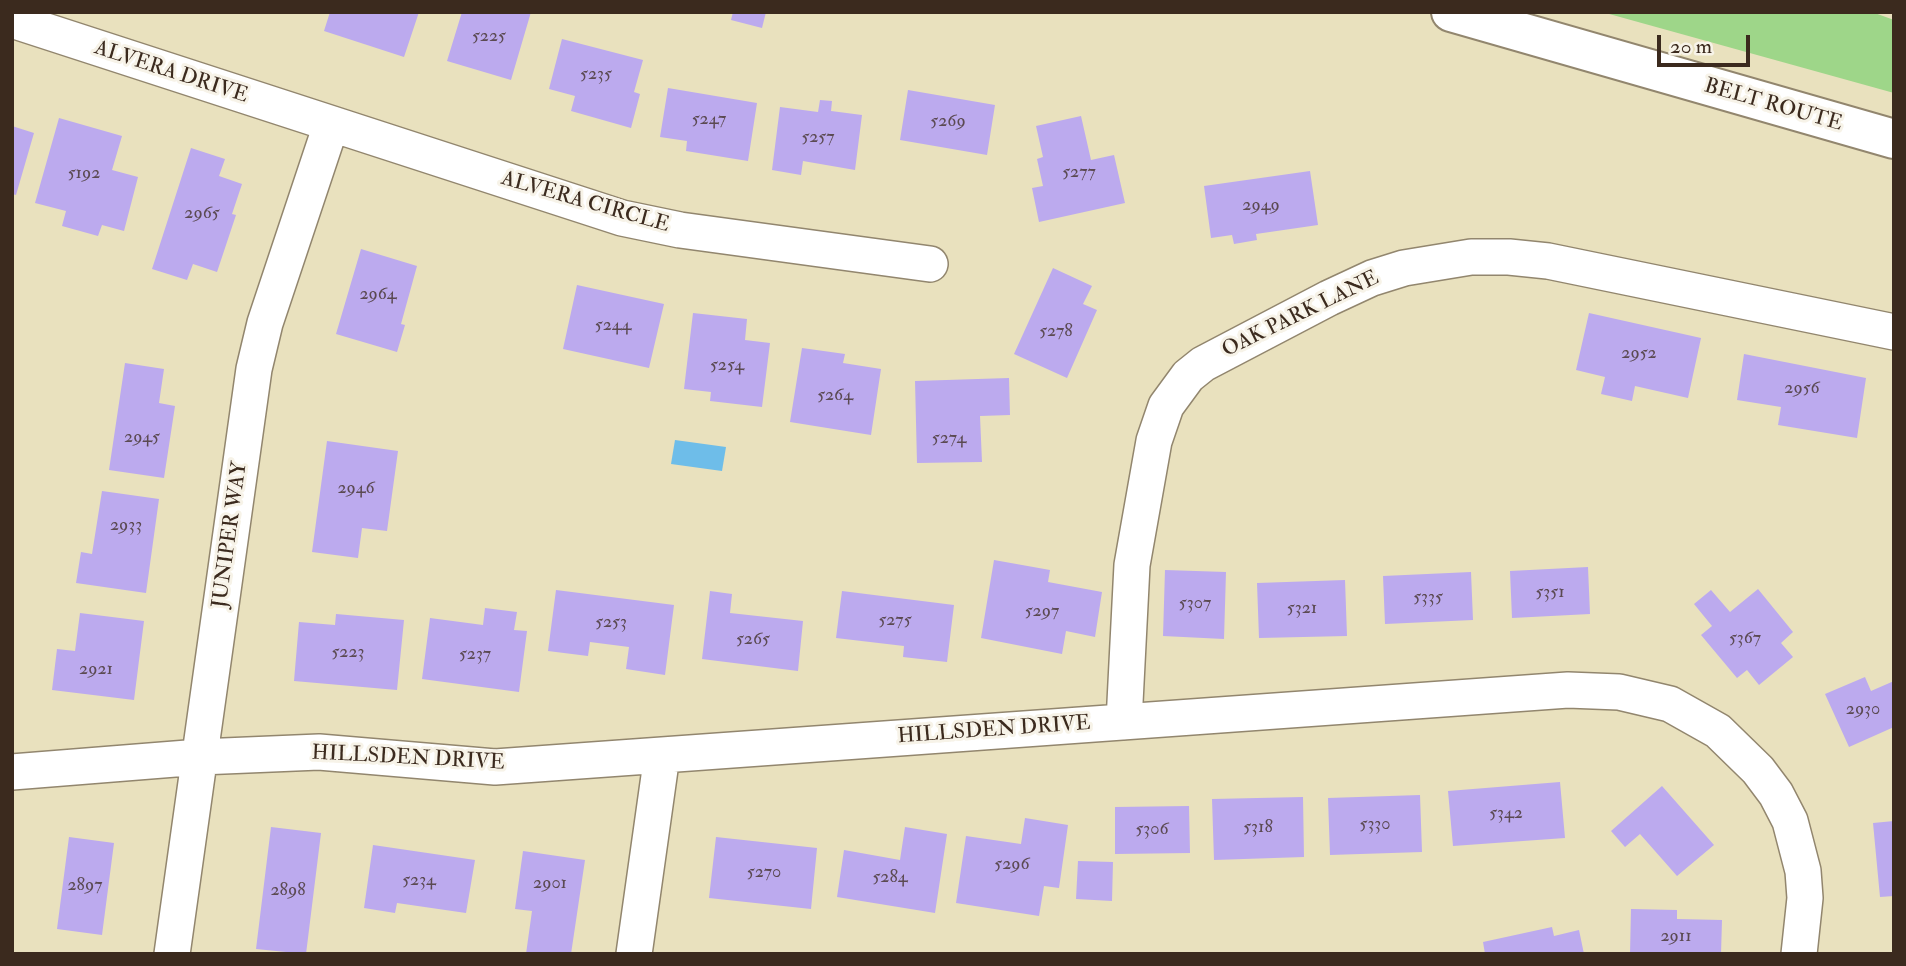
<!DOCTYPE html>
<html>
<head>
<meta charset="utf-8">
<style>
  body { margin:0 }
  #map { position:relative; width:1906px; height:966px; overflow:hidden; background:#e9e1be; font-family:"IM FELL Double Pica",serif }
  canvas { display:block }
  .frame { position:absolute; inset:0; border:14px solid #3b2a1e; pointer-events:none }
  .scale { position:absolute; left:1657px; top:35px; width:93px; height:32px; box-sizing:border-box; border:4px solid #3b2a1e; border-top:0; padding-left:9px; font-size:21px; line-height:24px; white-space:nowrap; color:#3b2a1e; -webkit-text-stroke:5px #f7f3e8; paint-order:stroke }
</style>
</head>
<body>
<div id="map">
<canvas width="1906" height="966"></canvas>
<div class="frame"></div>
<div class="scale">20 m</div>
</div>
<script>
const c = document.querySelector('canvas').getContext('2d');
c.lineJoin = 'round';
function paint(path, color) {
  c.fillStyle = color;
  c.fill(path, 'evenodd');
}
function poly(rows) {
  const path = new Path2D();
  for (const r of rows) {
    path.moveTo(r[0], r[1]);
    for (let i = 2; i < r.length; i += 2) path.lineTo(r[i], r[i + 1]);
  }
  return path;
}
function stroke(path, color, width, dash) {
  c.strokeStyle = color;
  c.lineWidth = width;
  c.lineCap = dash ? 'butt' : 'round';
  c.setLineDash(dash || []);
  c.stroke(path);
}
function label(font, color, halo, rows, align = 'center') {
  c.font = font + ' "IM FELL Double Pica",serif';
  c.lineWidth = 6;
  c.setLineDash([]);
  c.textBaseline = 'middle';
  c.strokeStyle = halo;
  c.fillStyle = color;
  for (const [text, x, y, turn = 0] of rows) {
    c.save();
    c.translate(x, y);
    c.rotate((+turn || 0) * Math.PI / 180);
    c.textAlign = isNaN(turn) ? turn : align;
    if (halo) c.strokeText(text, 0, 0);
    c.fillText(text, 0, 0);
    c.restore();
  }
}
const green = poly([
  [1602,12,1872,12,1894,20,1894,93]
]);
const water = poly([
  [675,440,726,447,722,471,671,464]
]);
const building = poly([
  [330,12,419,12,404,57,324,31],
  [462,12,531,12,511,80,447,61],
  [733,12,766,12,762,28,731,20],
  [562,39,643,60,634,92,640,94,631,128,571,111,575,96,549,89],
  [668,88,757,103,748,161,686,151,687,141,660,137],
  [908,90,995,105,987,155,900,140],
  [820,100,832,101,831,111,862,115,855,170,803,161,801,175,772,170,780,107,818,112],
  [1081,116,1091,160,1114,155,1125,203,1039,222,1032,188,1043,186,1037,159,1043,157,1036,126],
  [59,118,122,136,112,170,138,177,124,231,102,225,98,236,62,226,66,211,35,203],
  [12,126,34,133,16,195,12,194],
  [191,148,225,159,219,176,242,184,232,214,236,215,217,272,193,264,187,280,152,269],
  [1310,171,1318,225,1256,234,1257,240,1234,244,1232,235,1211,238,1204,186],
  [361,249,417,266,401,324,405,325,397,352,336,334],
  [1053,268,1092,286,1083,304,1097,310,1067,378,1014,354],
  [577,285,664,304,649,368,563,349],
  [693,313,747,319,745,340,770,343,762,407,710,401,711,392,684,389],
  [1589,313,1701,338,1688,398,1635,386,1632,401,1601,394,1605,377,1576,370],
  [802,348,845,354,843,363,881,369,871,435,790,422],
  [1744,354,1866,378,1857,438,1778,425,1781,407,1737,400],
  [125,363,164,369,159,403,175,406,164,478,109,470],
  [1009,378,1010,415,980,416,982,462,917,463,915,381],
  [327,441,398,451,387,531,362,528,358,558,312,552],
  [102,491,159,499,146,593,76,583,81,552,92,554],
  [994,560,1050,570,1048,582,1102,592,1095,637,1066,631,1062,654,981,638],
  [1588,567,1590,614,1512,618,1510,571],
  [1165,570,1226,572,1224,639,1163,636],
  [1471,572,1473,620,1385,624,1383,576],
  [1345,580,1347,636,1259,638,1257,583],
  [1758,589,1793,632,1781,643,1793,657,1759,685,1747,670,1737,678,1701,635,1712,626,1694,604,1711,590,1730,612],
  [556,590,674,605,665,675,626,669,629,647,590,642,588,656,548,651],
  [710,591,732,594,730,613,803,621,798,671,702,659],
  [842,591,954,605,947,662,903,657,904,646,836,638],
  [485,608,517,612,514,630,527,631,519,692,422,679,430,618,483,625],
  [80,613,144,621,134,700,52,690,57,649,75,651],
  [336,614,404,620,397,690,294,681,299,622,335,625],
  [1865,677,1871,691,1894,681,1894,727,1849,747,1825,694],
  [1560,782,1565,838,1453,846,1448,791],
  [1662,786,1714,845,1677,876,1640,834,1625,847,1611,831],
  [1420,795,1422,852,1330,855,1328,798],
  [1303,797,1304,857,1214,860,1212,799],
  [1189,806,1190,853,1115,854,1115,807],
  [1025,818,1068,825,1059,888,1044,886,1039,916,956,903,966,836,1021,844],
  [1894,821,1894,896,1880,897,1873,823],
  [271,827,321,833,306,954,256,949],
  [905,827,947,834,935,913,837,897,844,850,900,860],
  [69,837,114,843,102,935,57,929],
  [716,837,817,848,811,909,709,898],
  [373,845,475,860,466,913,397,903,395,913,364,908],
  [523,851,585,860,571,954,526,954,532,911,515,909],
  [1078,861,1113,862,1112,901,1076,899],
  [1631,909,1677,910,1677,919,1722,920,1721,954,1630,954],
  [1552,927,1554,936,1579,930,1584,954,1485,954,1483,942]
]);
const minor = poly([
  [12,20,622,218,680,230,930,264],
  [1124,722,1132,565,1154,441,1166,406,1188,376,1203,364,1329,298,1372,278,1404,268,1471,257,1509,257,1548,261,1894,332],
  [12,772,200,757,319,752,495,767,1568,690,1619,692,1670,704,1718,731,1758,770,1776,794,1790,821,1803,871,1805,898,1799,954],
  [172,954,254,369,265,323,331,125],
  [634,954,662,755]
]);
const motorway = poly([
  [1451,12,1894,139]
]);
const numberNames = [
  ["5225",489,37],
  ["5235",596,75],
  ["5247",709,120],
  ["5269",948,122],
  ["5257",818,138],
  ["5277",1079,173],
  ["5192",84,174],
  ["2949",1261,206],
  ["2965",202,214],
  ["2964",378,295],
  ["5244",613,326],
  ["5278",1056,332],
  ["2952",1639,354],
  ["5254",727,366],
  ["2956",1802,389],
  ["5264",835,396],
  ["2945",142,438],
  ["5274",949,439],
  ["2946",356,489],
  ["2933",126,526],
  ["5351",1550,593],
  ["5335",1428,598],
  ["5307",1195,604],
  ["5321",1302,609],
  ["5297",1042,612],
  ["5275",895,621],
  ["5253",611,623],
  ["5367",1745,639],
  ["5265",753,640],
  ["5223",348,653],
  ["5237",475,655],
  ["2921",96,670],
  ["2930",1863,710],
  ["5342",1506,814],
  ["5330",1375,825],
  ["5318",1258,828],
  ["5306",1152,830],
  ["5296",1012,865],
  ["5270",764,873],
  ["5284",890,878],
  ["5234",419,881],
  ["2901",550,884],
  ["2897",85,886],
  ["2898",288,891],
  ["2911",1676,937]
];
const streetNames = [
  ["ALVERA DRIVE",171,73,18],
  ["BELT ROUTE",1773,106,16],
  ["ALVERA CIRCLE",585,203,16],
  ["OAK PARK LANE",1301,315,-26],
  ["JUNIPER WAY",231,535,-82],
  ["HILLSDEN DRIVE",994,731,-4],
  ["HILLSDEN DRIVE",408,759,3]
];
paint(green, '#9ed689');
paint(water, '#6ebde9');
paint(building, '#bcaaee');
stroke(minor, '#92866e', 38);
stroke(motorway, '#92866e', 42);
stroke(minor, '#fff', 35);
stroke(motorway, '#fff', 38);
label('18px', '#5b4a52', null, numberNames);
label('21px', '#3b2a1e', '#f7f3e8', streetNames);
</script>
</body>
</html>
